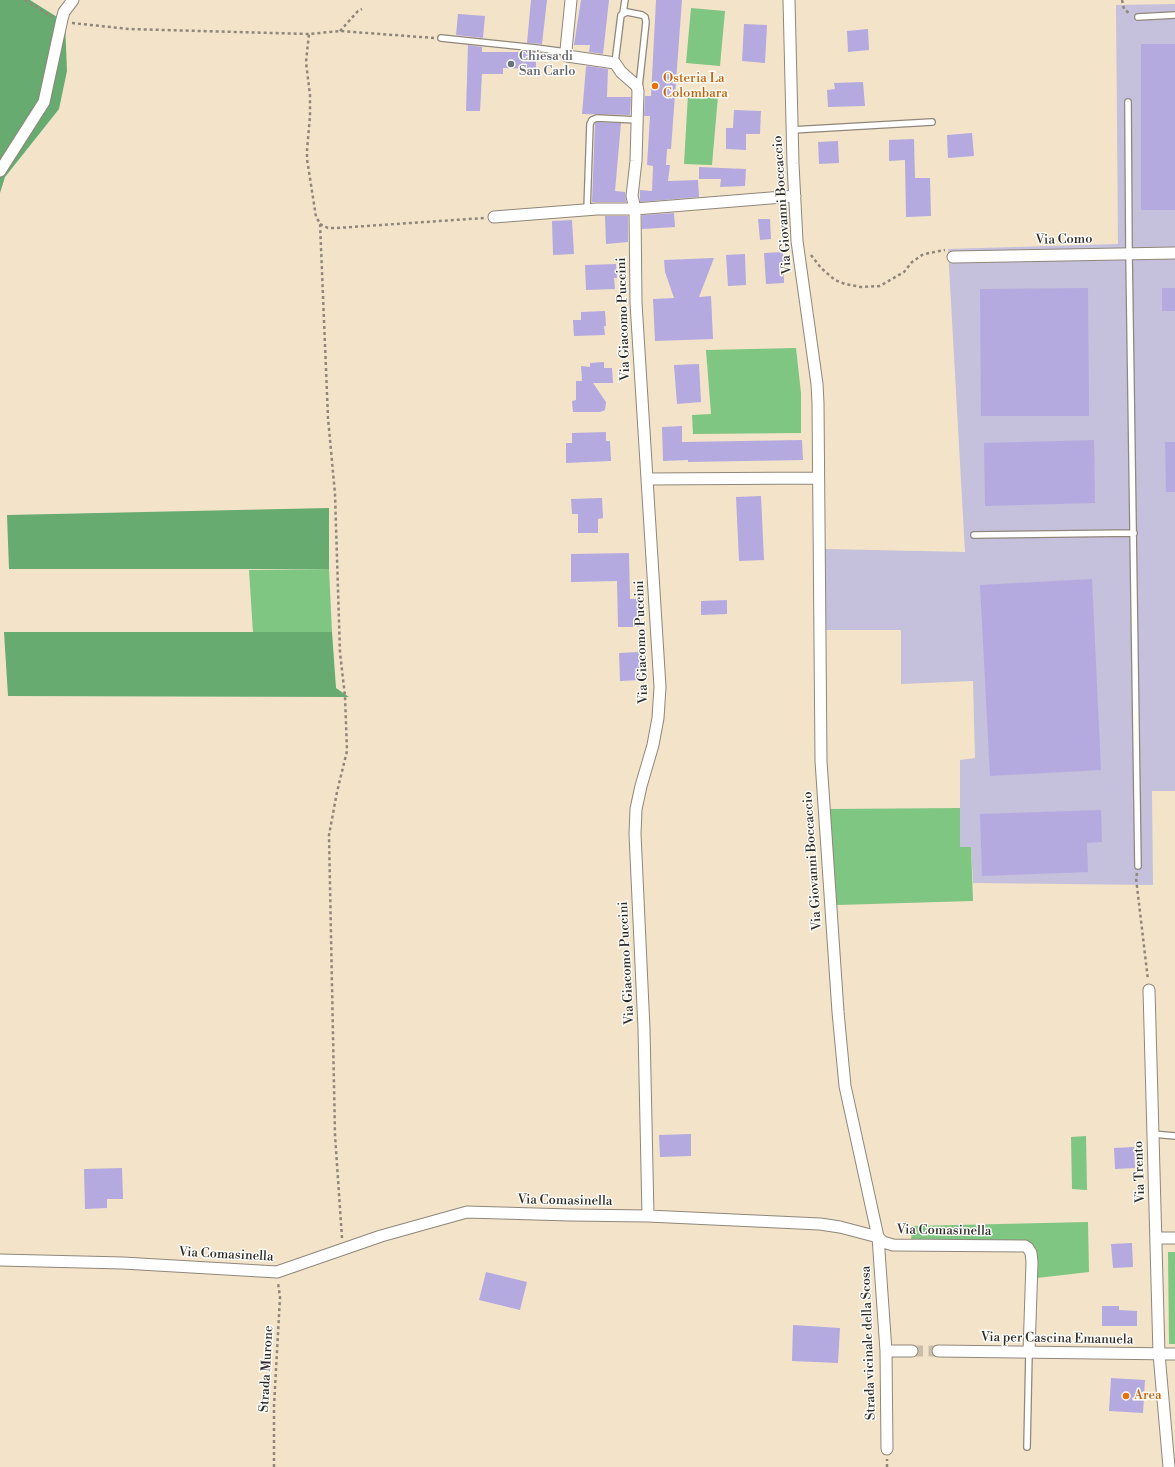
<!DOCTYPE html>
<html>
<head>
<meta charset="utf-8">
<style>
  body { margin:0 }
  canvas { display:block; background:#f3e3c9 }
</style>
</head>
<body>
<canvas width="1175" height="1467"></canvas>
<script>
const c = document.querySelector('canvas').getContext('2d');
c.lineJoin = 'round';
function paint(path, color) {
  c.fillStyle = color;
  c.fill(path, 'evenodd');
}
function poly(rows) {
  const path = new Path2D();
  for (const r of rows) {
    path.moveTo(r[0], r[1]);
    for (let i = 2; i < r.length; i += 2) path.lineTo(r[i], r[i + 1]);
  }
  return path;
}
function stroke(path, color, width, dash) {
  c.strokeStyle = color;
  c.lineWidth = width;
  c.lineCap = dash ? 'butt' : 'round';
  c.setLineDash(dash || []);
  c.stroke(path);
}
function label(font, color, halo, rows, align = 'center') {
  c.font = font + ' "Libre Bodoni",serif';
  c.lineWidth = 3;
  c.setLineDash([]);
  c.textBaseline = 'middle';
  c.strokeStyle = halo;
  c.fillStyle = color;
  for (const [text, x, y, turn = 0] of rows) {
    c.save();
    c.translate(x, y);
    c.rotate((+turn || 0) * Math.PI / 180);
    c.textAlign = isNaN(turn) ? turn : align;
    if (halo) c.strokeText(text, 0, 0);
    c.fillText(text, 0, 0);
    c.restore();
  }
}
const industrial = poly([
  [1175,4,1175,791,1152,791,1153,885,973,883,971,847,960,848,960,760,975,758,973,681,901,684,901,630,826,630,825,549,965,552,948,249,1118,244,1116,5]
]);
const green = poly([
  [691,8,725,11,720,66,686,63],
  [688,94,718,96,712,165,684,164],
  [796,348,801,393,801,433,693,434,692,415,711,414,706,350],
  [329,569,332,632,253,633,249,570],
  [960,808,960,847,971,847,973,901,837,905,829,809],
  [1086,1136,1087,1190,1072,1189,1071,1137],
  [1088,1222,1089,1272,1037,1278,1036,1248,911,1242,912,1226],
  [1168,1252,1175,1252,1175,1344,1169,1344]
]);
const forest = poly([
  [0,0,30,0,65,22,67,71,59,109,5,177,0,193],
  [329,508,329,569,9,569,7,515],
  [4,632,332,632,336,688,349,697,8,696]
]);
const building = poly([
  [531,0,547,0,542,44,527,43],
  [581,0,609,0,603,54,589,52,590,45,574,45],
  [656,0,682,0,671,149,667,149,666,165,670,165,668,181,698,180,699,197,640,202,640,190,652,191,653,166,647,165,650,116,644,116,645,96,651,96],
  [458,14,485,16,483,38,456,35],
  [744,24,767,25,765,63,742,61],
  [868,29,869,50,848,52,847,31],
  [1141,44,1175,44,1175,210,1141,210],
  [468,45,482,47,482,52,536,52,536,69,503,68,503,74,482,74,480,111,466,111],
  [588,66,608,69,607,97,631,97,630,115,582,114,586,67],
  [863,82,865,106,828,107,827,90,835,89,834,83],
  [734,110,761,111,760,134,746,134,746,150,726,149,726,128,733,128],
  [598,122,621,123,615,191,625,192,626,202,592,202,595,123],
  [972,133,974,156,948,158,947,135],
  [914,139,915,178,930,178,931,216,906,217,905,160,889,161,889,140],
  [838,141,839,163,819,164,818,142],
  [699,167,746,169,745,186,720,187,721,179,699,179],
  [674,213,675,227,642,229,642,215],
  [605,216,628,216,628,242,606,244],
  [758,219,770,219,771,239,760,240],
  [572,220,574,254,553,255,552,221],
  [783,252,784,283,766,284,764,253],
  [745,254,746,285,728,286,726,255],
  [714,258,699,297,711,296,713,339,655,341,653,299,674,298,665,272,664,260],
  [616,264,617,278,614,278,615,289,586,290,585,265],
  [1088,288,1089,416,981,416,980,289],
  [1162,288,1175,288,1175,311,1162,311],
  [605,311,606,326,604,326,605,335,574,336,573,320,581,320,581,312],
  [604,362,604,368,612,368,613,383,593,383,606,402,605,410,600,412,573,412,572,401,576,400,576,381,582,381,581,366,590,367,590,363],
  [699,364,701,402,677,404,674,365],
  [682,426,682,442,802,440,803,460,688,462,688,460,663,461,662,427],
  [606,432,606,441,610,441,611,461,566,463,566,443,572,443,572,433],
  [1094,440,1095,503,985,506,984,443],
  [1165,442,1175,442,1175,492,1166,492],
  [761,496,764,560,739,561,736,497],
  [602,498,603,518,598,519,598,533,578,533,578,514,572,514,571,499],
  [629,553,630,599,638,599,639,627,618,627,617,581,571,582,571,554],
  [1092,579,1101,770,990,776,980,585],
  [727,600,727,614,701,615,701,601],
  [639,652,640,680,620,681,619,653],
  [1101,810,1102,842,1087,843,1088,872,982,876,980,814],
  [691,1134,691,1156,660,1157,659,1135],
  [1134,1147,1135,1168,1115,1169,1114,1148],
  [122,1168,123,1199,107,1199,107,1208,85,1209,84,1169],
  [1132,1243,1133,1267,1113,1268,1111,1244],
  [486,1272,527,1282,520,1310,479,1300],
  [1102,1306,1119,1306,1119,1310,1137,1311,1137,1326,1102,1326],
  [793,1325,840,1328,838,1363,792,1361],
  [1111,1378,1145,1380,1143,1413,1109,1411]
]);
const streetTunnel = poly([
  [912,1351,938,1351]
]);
const path = poly([
  [25,0,52,17],
  [1122,0,1124,9,1130,14],
  [72,23,129,29,309,34],
  [340,31,358,11,362,9],
  [320,224,328,228,337,228,484,218],
  [811,255,821,268,835,280,845,284,861,287,880,286,904,272,912,262,922,255,929,253,945,250],
  [1137,873,1136,878,1148,980],
  [342,1238,335,1135,329,835,337,792,347,751,345,696,340,653,335,494,328,418,320,223,316,217,307,159,307,150,310,116,310,95,306,62,309,34,340,31,434,38],
  [274,1467,274,1406,280,1297,278,1283],
  [887,1467,887,1459]
]);
const lane = poly([
  [623,13,625,0],
  [1138,17,1175,15],
  [441,38,536,48,566,52],
  [615,63,621,15,627,12,642,15,645,17,646,22,639,87],
  [1128,102,1129,253,1138,866],
  [792,130,932,122],
  [587,210,590,124,592,120,597,118,637,120],
  [974,535,1134,533],
  [1153,1134,1175,1136],
  [1027,1447,1029,1352]
]);
const street = poly([
  [571,0,566,50,567,56,615,63,621,72,637,86,638,91,636,161,632,196,635,209,636,303,660,687,658,718,653,745,641,786,636,809,635,834,644,1029,648,1216],
  [789,0,793,164,797,241,817,384,818,403,821,761,838,1012,845,1086,878,1237,886,1351,887,1449],
  [0,171,44,102,62,19,64,12,73,0],
  [494,217,597,209,635,209,795,196],
  [953,257,1175,253],
  [647,479,818,478],
  [1149,990,1159,1354,1169,1467],
  [1156,1238,1175,1238],
  [0,1260,123,1263,277,1272,381,1236,467,1212,570,1215,648,1216,820,1224,840,1227,878,1237,883,1242,893,1245,1025,1246,1028,1248,1031,1253,1032,1262,1029,1352],
  [886,1351,912,1351],
  [938,1351,1175,1354]
]);
const markers = [
  [511,64,4,"#6b7280"],
  [655,86,4,"#e8710a"],
  [1126,1396,4,"#e8710a"]
];
const worshipNames = [
  ["Chiesa di",519,57],
  ["San Carlo",519,72]
];
const foodNames = [
  ["Osteria La",663,79],
  ["Colombara",663,94],
  ["Area",1134,1396]
];
const streetNames = [
  ["Via Giovanni Boccaccio",783,205,-94],
  ["Via Como",1064,240,-1],
  ["Via Giacomo Puccini",624,319,-92],
  ["Via Giacomo Puccini",642,642,-92],
  ["Via Giovanni Boccaccio",813,861,-94],
  ["Via Giacomo Puccini",627,963,-93],
  ["Via Trento",1140,1172,-92],
  ["Via Comasinella",565,1201,1],
  ["Via Comasinella",944,1231,1],
  ["Via Comasinella",226,1255,3],
  ["Via per Cascina Emanuela",1057,1339,1],
  ["Strada vicinale della Scosa",869,1343,-92],
  ["Strada Murone",267,1369,-87]
];
paint(industrial, '#c5c0db');
paint(green, '#7fc682');
paint(forest, '#67ab70');
paint(building, '#b4aae0');
stroke(streetTunnel, '#cbbea9', 11, [11, 5.5]);
stroke(lane, '#8f877a', 8);
stroke(street, '#8f877a', 13);
stroke(path, '#8f877a', 2.5, [3, 3]);
stroke(lane, '#fff', 5.5);
stroke(street, '#fff', 11);
for (const [x, y, r, color] of markers) {
  const dot = new Path2D();
  dot.arc(x, y, r, 0, 2 * Math.PI);
  c.fillStyle = color;
  c.fill(dot);
  stroke(dot, '#fdfcf7', 1.5);
}
label('13px', '#5b616d', '#fdfcf7', worshipNames, 'left');
label('13px', '#c56008', '#fdfcf7', foodNames, 'left');
label('13px', '#2b2b2b', '#fdfcf7', streetNames);
</script>
</body>
</html>
